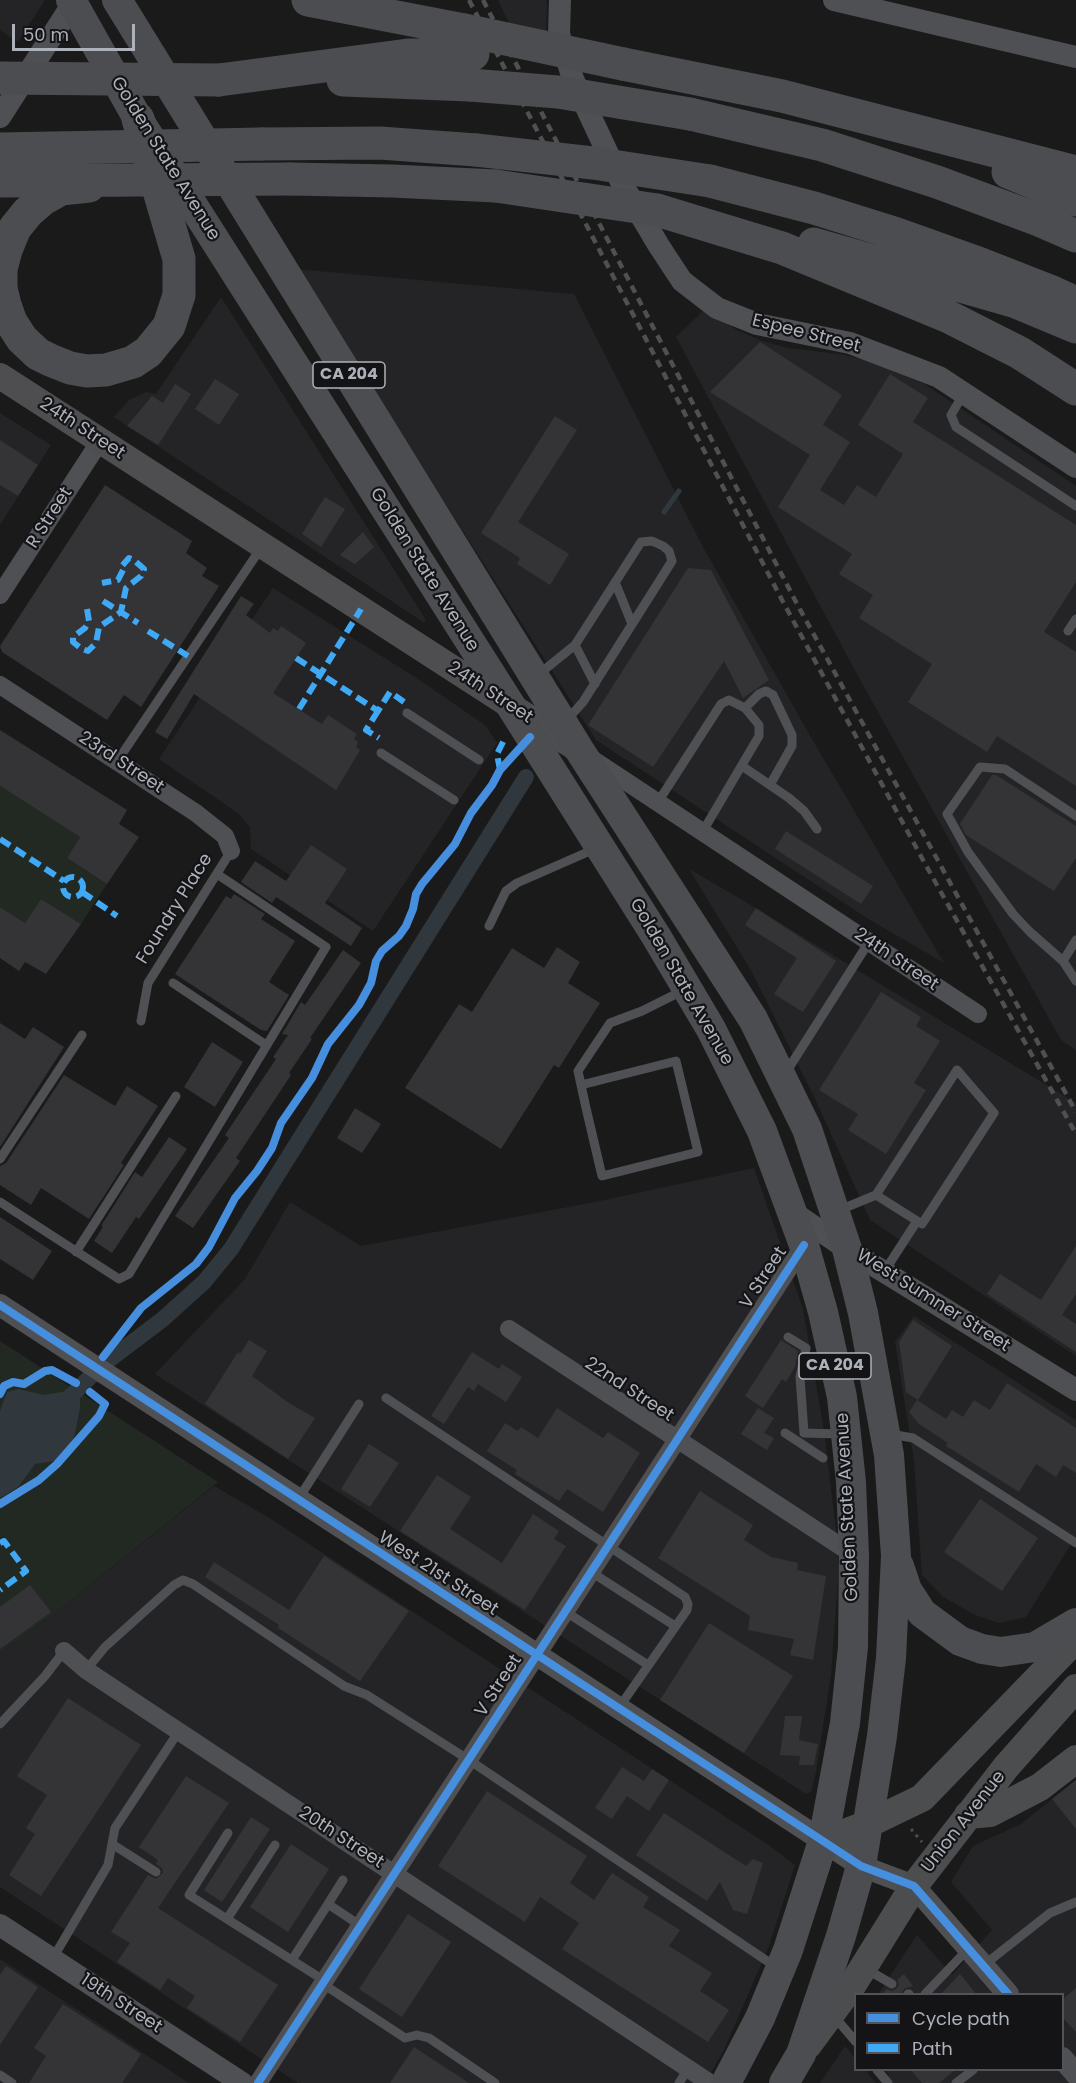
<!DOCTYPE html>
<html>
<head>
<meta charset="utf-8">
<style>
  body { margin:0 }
  #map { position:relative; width:1076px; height:2083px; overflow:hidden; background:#1a1a1a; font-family:Poppins,sans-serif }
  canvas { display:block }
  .legend { position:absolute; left:854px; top:1993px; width:210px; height:78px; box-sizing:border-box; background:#141416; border:2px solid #515358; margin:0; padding:8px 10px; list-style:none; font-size:18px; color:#adb1ba }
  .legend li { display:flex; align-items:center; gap:12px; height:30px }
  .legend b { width:30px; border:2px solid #515358 }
  .scale { position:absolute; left:12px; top:24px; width:123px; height:27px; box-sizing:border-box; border:3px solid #adb1ba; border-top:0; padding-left:8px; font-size:18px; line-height:21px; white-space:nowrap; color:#adb1ba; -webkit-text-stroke:4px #141416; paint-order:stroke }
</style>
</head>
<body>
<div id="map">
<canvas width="1076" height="2083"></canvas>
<ul class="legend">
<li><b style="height:8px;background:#468fdf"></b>Cycle path</li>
<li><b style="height:8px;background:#3fa9f5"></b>Path</li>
</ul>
<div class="scale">50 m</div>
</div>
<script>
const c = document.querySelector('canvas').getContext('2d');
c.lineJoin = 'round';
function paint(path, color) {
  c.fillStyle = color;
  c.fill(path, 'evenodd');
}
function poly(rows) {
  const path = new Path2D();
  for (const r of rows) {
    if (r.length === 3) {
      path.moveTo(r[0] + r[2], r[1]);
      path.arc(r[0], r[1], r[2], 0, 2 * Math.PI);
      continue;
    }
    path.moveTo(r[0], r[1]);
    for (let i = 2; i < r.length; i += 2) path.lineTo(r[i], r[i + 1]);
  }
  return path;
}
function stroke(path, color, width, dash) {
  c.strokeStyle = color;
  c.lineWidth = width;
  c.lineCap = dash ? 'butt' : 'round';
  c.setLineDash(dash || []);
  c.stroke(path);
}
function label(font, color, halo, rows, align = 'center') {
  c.font = font + ' Poppins,sans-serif';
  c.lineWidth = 4.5;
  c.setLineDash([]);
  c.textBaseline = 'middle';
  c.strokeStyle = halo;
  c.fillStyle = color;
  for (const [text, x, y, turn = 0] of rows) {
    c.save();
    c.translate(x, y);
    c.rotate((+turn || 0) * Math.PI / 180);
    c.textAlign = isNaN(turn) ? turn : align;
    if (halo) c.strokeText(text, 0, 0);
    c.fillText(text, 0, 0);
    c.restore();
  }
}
const built = poly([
  [0,0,45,0,18,42,0,30],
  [498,0,547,0,546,34,515,36],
  [296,269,574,294,703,547,816,746,944,963,870,920,596,740],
  [221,297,426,620,423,622,114,417,129,400,146,392,156,394],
  [706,308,735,329,762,341,788,348,839,354,866,360,923,383,1076,486,1076,1050,1061,1040,859,678,676,337],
  [0,413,51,445,0,525],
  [273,588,415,677,485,725,497,743,373,931,251,849,250,827,239,814,159,759],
  [689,869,739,898,1076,1103,1076,1356,870,1220,817,1103,752,972],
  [754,1168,803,1309,824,1430,837,1538,839,1568,831,1675,816,1772,811,1792,806,1794,155,1374,245,1279,290,1202,361,1246,595,1202],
  [914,1316,1076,1420,1076,1536,1026,1617,999,1623,975,1615,943,1597,922,1575,914,1461,895,1342],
  [214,1486,268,1517,770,1846,795,1865,769,1946,724,2050,705,2083,298,2083,0,1887,0,1653,54,1614],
  [1076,1780,1076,2083,885,2083,889,2075,885,2070,1062,2070,1062,1994,878,1994,917,1935,952,1975,992,1930,951,1882,973,1846,1021,1824],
  [0,1959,189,2083,0,2083],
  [845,2046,855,2058,856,2070,865,2070,876,2083,820,2083]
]);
const green = poly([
  [0,786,80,837,67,858,107,884,81,924,41,899,25,923,0,907],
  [0,1341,218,1482,54,1614,0,1653]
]);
const water = poly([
  [18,1389,44,1395,74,1390,80,1395,80,1408,74,1438,67,1450,54,1461,35,1464,18,1487,0,1498,0,1411,7,1392]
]);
const stream = poly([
  [664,512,679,491]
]);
const canal = poly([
  [60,1407,101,1366,163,1319,204,1282,231,1249,526,777]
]);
const building = poly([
  [760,342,842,395,823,425,850,442,820,490,844,505,857,485,876,497,903,454,858,425,890,374,928,398,913,422,1076,525,1076,582,1044,632,1076,652,1076,786,997,736,987,752,908,702,932,664,859,618,873,595,839,574,852,554,778,507,810,455,710,392],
  [215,379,239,394,219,425,195,409],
  [175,384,191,394,158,445,127,426,152,396,163,403],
  [555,416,577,430,518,522,569,554,550,585,517,564,520,558,481,533],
  [0,440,38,465,18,496,0,485],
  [105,485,192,541,186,553,207,568,202,576,219,586,141,707,124,695,107,720,2,652,0,646],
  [325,497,345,509,321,547,302,534],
  [363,532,374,547,355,564,340,555],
  [688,568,711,570,769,680,743,698,724,661,653,767,588,725],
  [241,596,254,604,246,615,270,633,273,628,278,631,281,626,306,643,273,693,322,724,328,715,357,734,354,739,358,742,356,747,360,750,336,790,194,694,167,739,155,732],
  [0,730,127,810,119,824,139,837,107,884,67,858,80,837,0,786],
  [992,775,996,775,1076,826,1076,858,1054,891,966,835,960,824],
  [786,831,873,886,861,904,775,849],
  [311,845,347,869,325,903,362,928,351,946,276,897,272,903,241,882,255,861,286,881],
  [234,894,265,914,261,919,295,941,269,982,289,995,267,1031,261,1030,175,974,226,896,231,899],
  [41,899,81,924,46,974,25,962,19,971,0,958,0,907,25,923],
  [756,908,836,961,803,1012,774,994,797,958,745,925],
  [557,947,580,962,568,983,600,1003,559,1068,554,1065,501,1149,405,1088,459,1004,472,1012,512,948,544,968],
  [343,950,361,963,310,1038,312,1039,289,1073,291,1075,236,1158,240,1161,193,1228,175,1216,229,1138,225,1135,276,1059,273,1057,288,1035,282,1034,301,1002,305,1005],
  [881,992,921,1017,916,1026,940,1041,914,1083,926,1090,886,1154,848,1130,858,1114,819,1090],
  [0,1023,25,1039,33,1027,64,1047,0,1147],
  [212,1042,243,1062,215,1107,184,1087],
  [64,1075,115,1106,127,1086,158,1106,121,1163,124,1165,89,1219,41,1188,31,1205,0,1185,0,1166,6,1163],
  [355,1108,381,1124,362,1153,337,1138],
  [169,1137,187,1149,139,1219,136,1217,112,1253,94,1241,103,1227,101,1226,135,1172,142,1177],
  [0,1217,52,1251,33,1280,0,1259],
  [1076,1246,1076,1294,1062,1315,1076,1324,1076,1352,987,1294,1000,1274,1041,1300],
  [913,1320,952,1346,918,1400,906,1392,899,1342],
  [249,1340,267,1351,252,1376,289,1403,315,1418,288,1459,205,1404,238,1352,240,1354],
  [781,1340,798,1351,795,1367,786,1382,782,1379,763,1408,745,1396],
  [472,1352,499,1369,502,1364,522,1377,506,1402,478,1384,474,1391,468,1387,444,1424,431,1416],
  [1007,1383,1076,1428,1076,1473,1063,1465,1056,1477,1036,1464,1019,1492,946,1446,948,1443,919,1424,909,1412,917,1400,946,1419,952,1410,963,1417,974,1400,990,1410],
  [557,1408,603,1438,608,1432,640,1453,603,1512,567,1489,559,1501,515,1474,517,1470,487,1451,505,1423,518,1431,521,1427,538,1438],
  [758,1408,774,1418,764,1433,774,1438,767,1450,741,1434],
  [369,1444,399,1463,370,1507,341,1489],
  [437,1475,471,1497,450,1529,502,1563,533,1514,559,1531,554,1539,566,1546,525,1610,400,1531],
  [700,1491,753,1525,744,1540,771,1557,798,1563,797,1570,826,1576,813,1660,790,1655,794,1639,748,1630,750,1616,658,1558],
  [980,1499,1038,1538,1002,1591,944,1552],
  [324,1556,409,1611,360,1681,278,1628,279,1625,205,1577,214,1562,289,1610],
  [30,1585,51,1612,0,1649,0,1607],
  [709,1623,793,1676,744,1753,660,1700],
  [68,1698,141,1745,41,1896,9,1875,35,1834,26,1828,47,1795,17,1776],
  [785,1716,802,1716,799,1740,818,1744,814,1765,799,1765,800,1756,780,1755],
  [622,1767,644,1781,652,1769,669,1780,649,1811,627,1796,612,1819,595,1808],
  [186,1776,229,1803,158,1908,278,1985,240,2042,187,2008,195,1996,168,1978,160,1990,117,1962,130,1943,111,1932,148,1875,156,1879,163,1873,162,1868,156,1864,158,1860,139,1847],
  [1076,1780,1076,1829,1052,1799],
  [487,1791,587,1856,570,1883,594,1900,612,1873,649,1897,643,1907,680,1930,669,1946,712,1973,700,1991,729,2010,708,2042,562,1949,579,1923,540,1897,525,1922,438,1866],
  [664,1813,746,1866,753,1859,763,1863,747,1914,733,1910,720,1882,707,1901,636,1855],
  [251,1817,270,1829,222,1902,204,1890],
  [291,1844,329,1869,288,1932,250,1907],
  [408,1914,451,1942,402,2017,359,1989],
  [6,1966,38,1987,0,2045,0,1975],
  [904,1974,913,1986,904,1989,901,1995,880,1995,887,1989,891,1991,896,1989,899,1985,897,1980],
  [960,1974,977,1995,940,1995],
  [1076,1988,1076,2032,1062,2017,1062,2000],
  [63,2004,141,2054,122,2083,29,2083,46,2056,34,2048],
  [414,2047,469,2083,390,2083],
  [911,2070,955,2070,939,2083,922,2083]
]);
const path = poly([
  [911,1829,922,1842]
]);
const service = poly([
  [964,393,951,415,956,427,1076,506],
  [615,582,632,624],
  [1068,631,1076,619],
  [575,645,595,684],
  [539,674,575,645,641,542,652,541,663,546,669,551,672,561,583,702,565,722],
  [745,708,759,694,766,691,773,695,792,735,792,746,770,785],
  [407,713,479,760],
  [381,753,454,800],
  [118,760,261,548],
  [742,766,789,798,804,811,817,829],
  [658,802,721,704,729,700,745,708,759,725,759,736,703,831],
  [489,926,506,891,517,883,597,848],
  [1076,940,1063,961,1076,981],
  [1063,961,1030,932,1013,914,968,852,947,814,980,767,1005,769,1076,816],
  [173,983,266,1045],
  [141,1021,148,983,231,851],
  [957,1070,994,1113,922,1224,876,1195,957,1070],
  [785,1074,869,942],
  [581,1085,676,1061,698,1152,602,1176,586,1108,578,1071,610,1023,642,1011,682,991],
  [0,1159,82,1035],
  [0,1202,119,1279,129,1274,326,947,217,874],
  [837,1211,876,1195],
  [76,1252,176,1096],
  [884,1272,917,1221],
  [788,1337,806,1348,800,1377,804,1433,841,1434],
  [386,1398,685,1597,688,1604,687,1610,618,1709],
  [785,1433,823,1458],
  [890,1434,913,1438,1076,1543],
  [299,1498,359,1404],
  [591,1572,675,1626],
  [566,1612,648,1665],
  [86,1670,105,1647,174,1585,183,1580,193,1584,344,1686,367,1695,469,1760,776,1967],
  [0,1724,45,1676,64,1651],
  [228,1833,189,1895,325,1981],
  [112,1844,156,1872],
  [343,1880,328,1904,361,1926],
  [227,1919,275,1845],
  [53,1958,108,1865,115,1828,179,1731],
  [292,1960,328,1904],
  [984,1965,1050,1913,1076,1902],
  [866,1969,892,1984],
  [323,1984,405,2038,417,2035,429,2038,495,2083],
  [908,1994,909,1994],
  [925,1994,968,1949],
  [833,2015,856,2042],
  [877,2070,888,2083],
  [0,2075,12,2083],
  [679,2083,688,2069],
  [956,2083,973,2070]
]);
const minor = poly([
  [0,595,100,441],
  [0,685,196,813,225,836,231,851],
  [592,759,978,1014],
  [509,1329,854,1555],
  [64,1651,86,1670,710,2083],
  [258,2083,804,1245]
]);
const tertiary = poly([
  [560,0,559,34,573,79,622,184,659,246,682,281,717,308,757,324,850,343,939,377,1076,467],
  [834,0,1076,57],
  [0,117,75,0],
  [791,1211,847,1249,1076,1390],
  [0,1305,823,1841,861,1866,914,1886,1008,1994],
  [0,1925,242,2083],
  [1062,2058,1076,2074]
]);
const secondary = poly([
  [0,376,579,750]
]);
const primary = poly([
  [968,1815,990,1813,1040,1787,1076,1759],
  [823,1841,868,1824,922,1798,1076,1639],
  [808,2045,853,1984,914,1886,1006,1767,1076,1688]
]);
const trunk = poly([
  [71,0,138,119,511,706,656,936,711,1029,762,1131,804,1245,823,1312,842,1397,851,1482,854,1555,853,1647,845,1723,823,1841,788,1950,760,2018,726,2083],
  [117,0,580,751,753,1019,807,1129,847,1249,863,1313,889,1455,896,1556,891,1658,882,1736,861,1866,841,1936,801,2054,784,2083],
  [899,1566,907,1590,922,1613,960,1641,982,1649,1001,1652,1035,1647,1076,1623]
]);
const motorway = poly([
  [308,0,464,30],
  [623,64,782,96,1076,172],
  [219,80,408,55,473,54],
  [343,80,470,85],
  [690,114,822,145,937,182,1039,220,1076,236],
  [262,144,380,143,476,150],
  [1008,172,1076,200],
  [290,179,392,181,496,186],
  [710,181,814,208,897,234,981,264,1050,291,1076,303],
  [89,186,61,189,43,199,28,212,15,228,6,250,1,269,1,288,5,305,11,322,22,339,38,354,50,360,70,368,87,371,106,370,133,362,148,352,169,326,179,295,179,259,138,119],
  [657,210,782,248,949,317,1020,353,1076,389],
  [814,244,1016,302,1076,327]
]);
const rail = poly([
  [469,0,782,600,923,860,1076,1134],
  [483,0,796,602,1076,1112]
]);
const motorwayBridge = poly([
  [464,30,623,64],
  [0,78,219,80],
  [470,85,558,92,690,114],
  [0,149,262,144],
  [476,150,593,163,710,181],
  [0,181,290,179],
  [496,186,657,210]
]);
const quiet = poly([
  [103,601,138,623],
  [87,609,89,621,85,628,73,637,73,642,82,649,88,651,96,643,99,627,121,612,126,588,141,576,144,569,135,561,129,558,121,567,123,570,118,580,102,583],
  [148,631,188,656],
  [296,658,378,711,390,692,404,702],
  [299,709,361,609],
  [378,711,366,730,379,738],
  [500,770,497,754,505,738],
  [0,839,64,881],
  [73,887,10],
  [82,892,117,916],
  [0,1543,4,1541,26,1571,0,1590]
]);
const cycleway = poly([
  [0,1305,823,1841,861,1866,914,1886,1008,1994],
  [103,1357,141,1308,196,1264,209,1247,235,1198,257,1171,272,1148,281,1123,312,1078,328,1044,359,1005,371,983,376,961,382,951,399,936,406,926,413,909,416,894,422,884,455,844,471,813,492,785,500,770,530,737],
  [0,1394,4,1386,13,1382,24,1384,45,1371,52,1370,76,1383],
  [0,1504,39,1480,57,1464,99,1416,105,1404,90,1392],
  [258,2083,804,1245]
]);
const shields = [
  [349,375,72],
  [835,1366,72]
];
const shieldNames = [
  ["CA 204",349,375],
  ["CA 204",835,1366]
];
const streetNames = [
  ["Golden State Avenue",165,159,58],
  ["Espee Street",806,334,14],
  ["24th Street",82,429,33],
  ["R Street",50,518,-57],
  ["Golden State Avenue",424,570,58],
  ["24th Street",490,693,33],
  ["23rd Street",121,763,33],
  ["Foundry Place",175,909,-58],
  ["24th Street",896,960,34],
  ["Golden State Avenue",681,982,60],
  ["V Street",764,1278,-57],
  ["West Sumner Street",933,1301,32],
  ["22nd Street",629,1390,33],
  ["Golden State Avenue",848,1507,-93],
  ["West 21st Street",438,1574,33],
  ["V Street",499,1686,-57],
  ["Union Avenue",964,1822,-52],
  ["20th Street",341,1838,33],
  ["19th Street",121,2004,33]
];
paint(built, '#242426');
paint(green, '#222923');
paint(water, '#30383d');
stroke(stream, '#30383d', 5);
stroke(canal, '#30383d', 16);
paint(building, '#343436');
stroke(path, '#4a4c4e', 3, [3, 4.5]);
stroke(service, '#4f5053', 9);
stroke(minor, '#4f5053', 18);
stroke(tertiary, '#4f5053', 22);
stroke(secondary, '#4e4e51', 26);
stroke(primary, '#4c4d4f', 28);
stroke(trunk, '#4c4d50', 30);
stroke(motorway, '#4c4d50', 33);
stroke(rail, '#505052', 4.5, [8, 6]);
stroke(motorwayBridge, '#4c4d50', 33);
stroke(quiet, '#3fa9f5', 6, [12, 6]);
stroke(cycleway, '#468fdf', 8);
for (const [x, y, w] of shields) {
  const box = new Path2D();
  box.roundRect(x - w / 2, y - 13, w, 26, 4.5);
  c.fillStyle = '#141416';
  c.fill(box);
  stroke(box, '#adb1ba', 1.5);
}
label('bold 16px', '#adb1ba', null, shieldNames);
label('18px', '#adb1ba', '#141416', streetNames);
</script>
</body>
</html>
